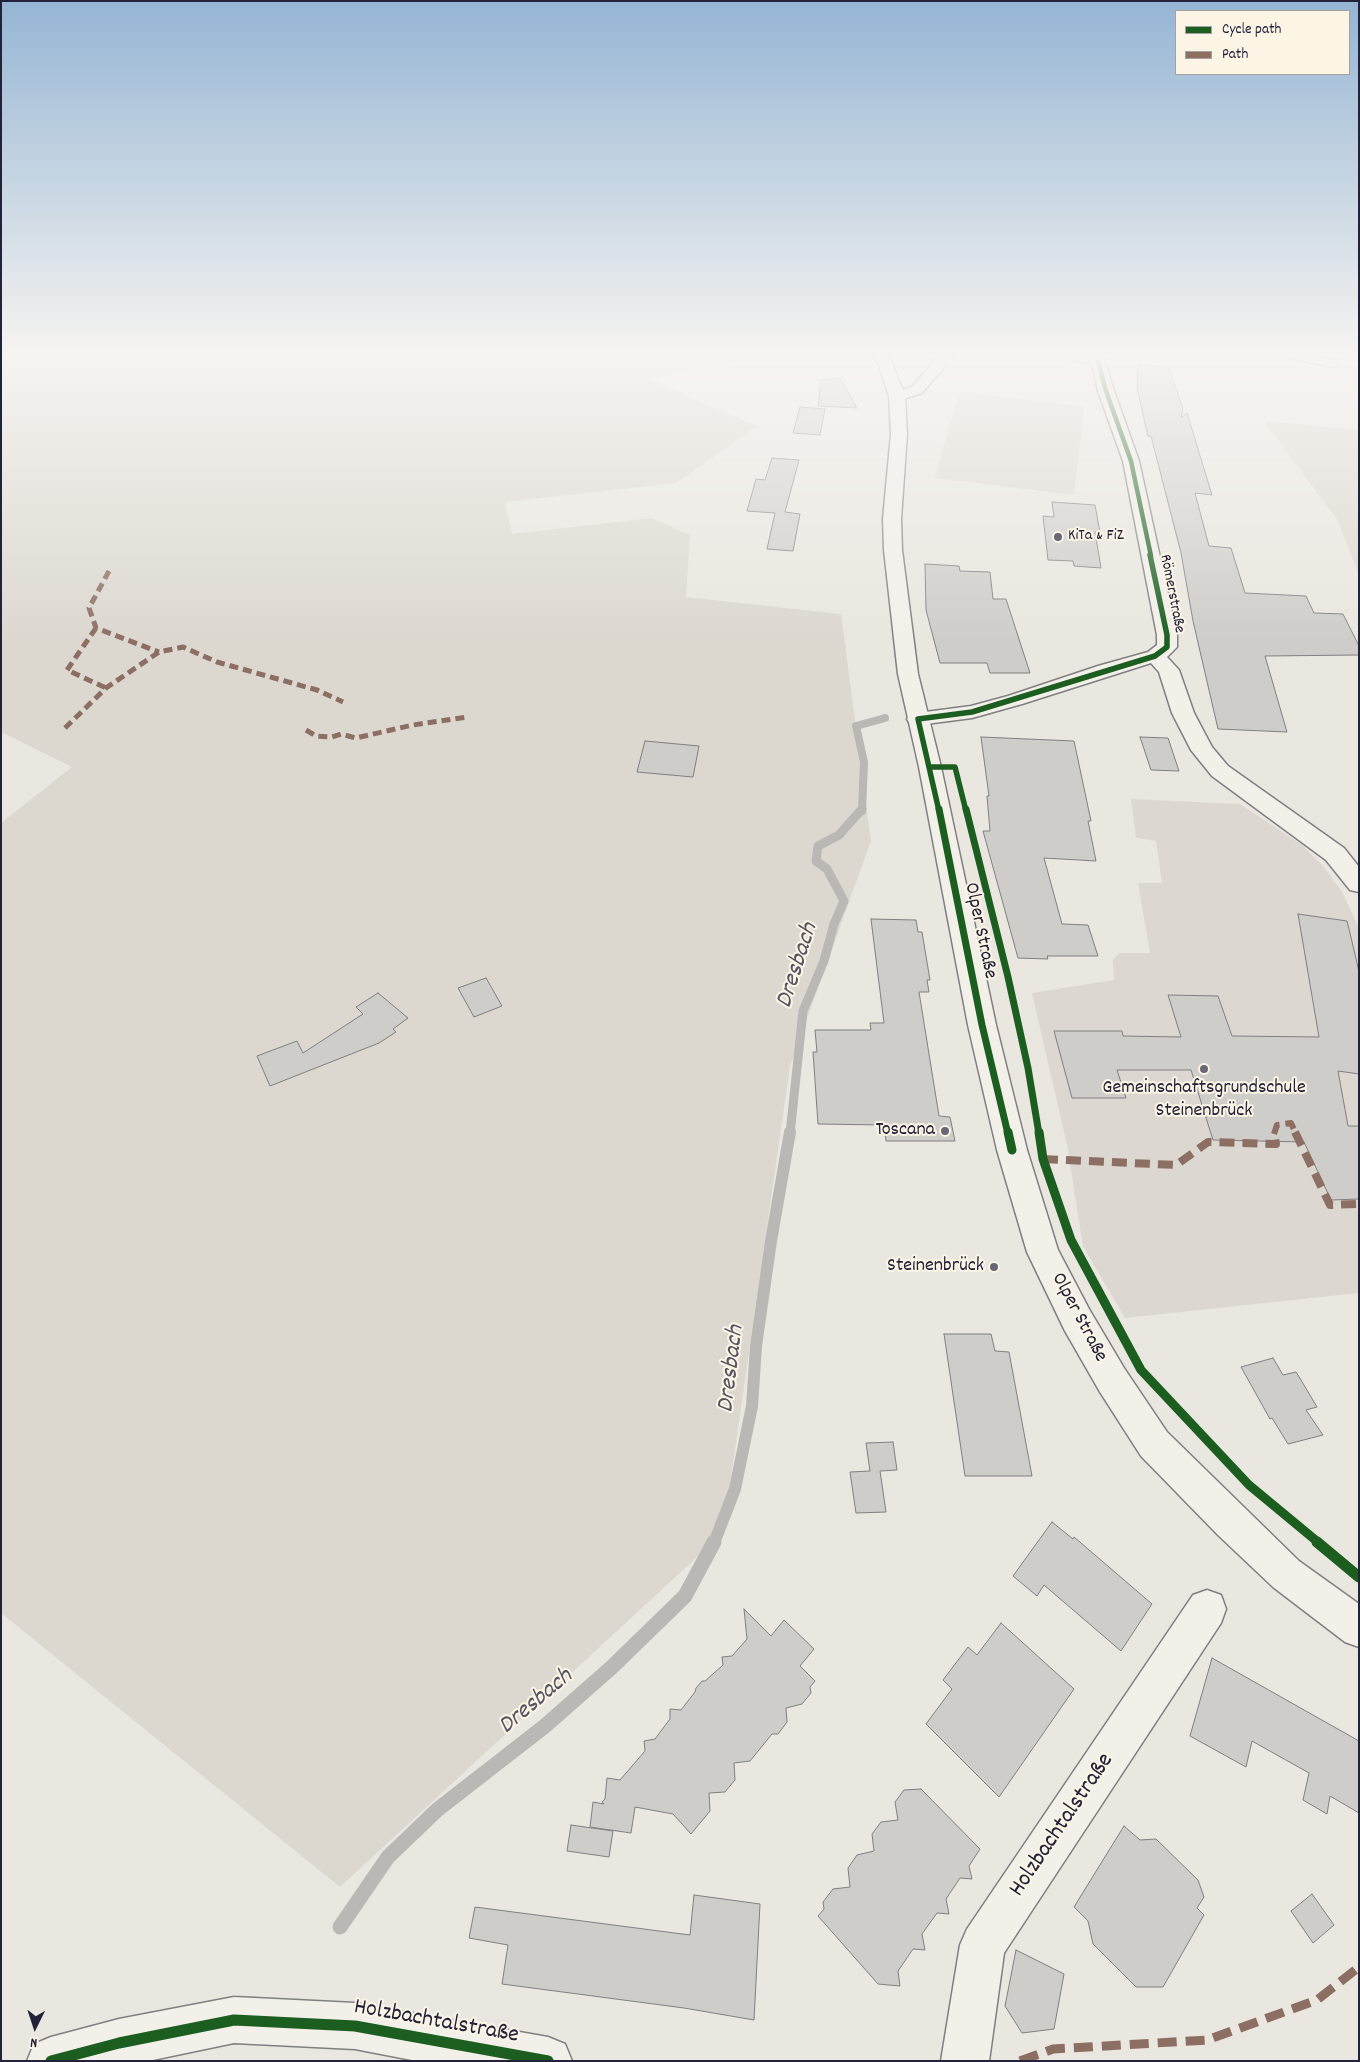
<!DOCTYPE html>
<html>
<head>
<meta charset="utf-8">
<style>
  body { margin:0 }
  #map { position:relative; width:1360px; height:2062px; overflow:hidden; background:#eae7e0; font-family:Dekko,sans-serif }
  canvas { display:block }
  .frame { position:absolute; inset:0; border:2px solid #22223b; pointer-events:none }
  .legend { position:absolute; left:1175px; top:10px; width:175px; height:65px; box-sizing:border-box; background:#fcf5e5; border:1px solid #a5a1a1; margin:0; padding:6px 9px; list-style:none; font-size:15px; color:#22223b }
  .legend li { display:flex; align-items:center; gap:10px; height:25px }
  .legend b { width:25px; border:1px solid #a5a1a1 }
  .north { position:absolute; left:10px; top:2002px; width:50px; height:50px; -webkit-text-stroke:4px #fcf5e5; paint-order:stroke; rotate:184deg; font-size:14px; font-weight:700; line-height:20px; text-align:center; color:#22223b }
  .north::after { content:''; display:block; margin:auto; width:18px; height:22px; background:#22223b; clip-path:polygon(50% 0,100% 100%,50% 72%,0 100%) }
</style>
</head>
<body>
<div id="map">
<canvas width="1360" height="2062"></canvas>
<div class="frame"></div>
<ul class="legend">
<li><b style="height:6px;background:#1b5e20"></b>Cycle path</li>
<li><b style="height:6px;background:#8d6e63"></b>Path</li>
</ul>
<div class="north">N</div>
</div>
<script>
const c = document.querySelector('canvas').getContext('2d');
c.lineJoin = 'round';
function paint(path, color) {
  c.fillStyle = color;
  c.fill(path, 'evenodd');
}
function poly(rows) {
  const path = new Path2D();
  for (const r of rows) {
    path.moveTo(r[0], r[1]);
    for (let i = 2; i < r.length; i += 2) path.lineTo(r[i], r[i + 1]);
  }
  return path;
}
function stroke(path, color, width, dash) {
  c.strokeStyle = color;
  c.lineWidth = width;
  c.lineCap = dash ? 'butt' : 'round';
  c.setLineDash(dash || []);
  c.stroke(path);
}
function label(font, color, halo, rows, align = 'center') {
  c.font = font + ' Dekko,sans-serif';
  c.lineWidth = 4;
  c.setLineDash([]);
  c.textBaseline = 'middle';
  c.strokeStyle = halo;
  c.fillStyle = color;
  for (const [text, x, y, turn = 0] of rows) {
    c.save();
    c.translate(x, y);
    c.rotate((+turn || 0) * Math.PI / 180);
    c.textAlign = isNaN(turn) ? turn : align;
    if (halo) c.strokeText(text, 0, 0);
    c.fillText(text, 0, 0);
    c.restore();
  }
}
const built = poly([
  [1131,799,1240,804,1302,845,1324,867,1342,892,1357,924,1359,932,1359,1293,1125,1318,1083,1246,1067,1145,1032,993,1114,980,1113,959,1120,953,1150,953,1138,883,1162,883,1156,841,1136,838]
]);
const green = poly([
  [1,355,763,355,649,379,757,426,676,483,505,502,512,534,652,518,690,535,686,597,841,614,871,841,790,1066,723,1533,340,1887,1,1613,1,823,72,767,1,732],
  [959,392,1084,406,1074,495,935,478],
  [1264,421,1359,430,1359,575,1338,521]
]);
const streamFar3 = poly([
  [862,811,864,762,856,726,885,718]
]);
const streamFar2 = poly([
  [790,1134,803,1011,824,961,834,924,844,901,827,869,816,861,818,846,839,835,862,809]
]);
const streamFar1 = poly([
  [714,1543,735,1489,752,1406,756,1346,771,1241,790,1132]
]);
const stream = poly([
  [340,1927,388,1857,437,1810,545,1726,612,1667,685,1596,714,1542]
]);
const building = poly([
  [1138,364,1169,368,1183,409,1181,418,1187,413,1212,495,1195,493,1209,546,1231,548,1245,593,1306,596,1314,613,1343,614,1359,646,1359,655,1265,656,1287,732,1218,729,1193,621,1181,553,1151,436,1148,436,1137,388,1138,364],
  [840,378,857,408,818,406,821,380,840,378],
  [800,407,825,409,820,435,793,433,800,407],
  [772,458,799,460,785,512,800,514,793,551,767,549,775,513,747,511,756,479,765,480,772,458],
  [1052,502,1095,505,1100,533,1095,532,1101,568,1074,566,1073,561,1048,560,1043,516,1054,517,1052,502],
  [925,564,959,566,960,571,990,572,993,599,1006,599,1030,673,990,673,987,663,940,663,926,610,925,564],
  [981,737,1074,741,1091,821,1088,821,1096,861,1044,858,1062,924,1088,925,1098,956,1047,956,1048,959,1018,958,983,831,990,831,987,796,989,796,981,737],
  [1140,737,1168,738,1179,771,1151,770,1140,737],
  [645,741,699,746,693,777,637,772,645,741],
  [1298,914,1347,921,1354,950,1359,972,1359,1074,1338,1071,1348,1126,1359,1126,1359,1199,1331,1200,1304,1142,1213,1140,1191,1070,1117,1070,1126,1098,1072,1098,1054,1031,1122,1031,1123,1036,1181,1037,1168,995,1218,996,1232,1036,1319,1037,1298,914],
  [871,919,916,920,918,932,922,932,930,980,927,980,929,992,919,992,939,1116,950,1117,955,1141,886,1141,884,1125,818,1124,813,1052,817,1052,815,1030,871,1030,870,1023,884,1023,871,919],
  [486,978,502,1006,474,1017,458,988,486,978],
  [378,993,408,1018,393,1029,396,1032,379,1043,270,1086,257,1056,297,1041,303,1053,363,1014,356,1007,378,993],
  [944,1334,991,1334,995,1351,1009,1352,1032,1476,965,1476,944,1334],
  [1273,1358,1283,1375,1296,1372,1301,1380,1317,1407,1306,1410,1323,1435,1288,1444,1272,1418,1270,1419,1241,1367,1273,1358],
  [893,1442,897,1470,880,1471,886,1512,856,1513,850,1472,870,1471,866,1443,893,1442],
  [1052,1522,1073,1539,1074,1537,1152,1604,1121,1651,1044,1585,1037,1596,1013,1576,1052,1522],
  [744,1609,771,1636,784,1620,814,1649,800,1666,815,1681,810,1687,811,1693,802,1704,786,1708,787,1722,778,1734,772,1734,750,1761,734,1763,735,1780,725,1792,709,1793,710,1811,691,1834,673,1814,635,1807,631,1833,590,1827,593,1802,604,1804,602,1802,605,1799,607,1778,620,1780,645,1751,644,1741,655,1739,670,1719,670,1709,681,1710,695,1692,696,1688,702,1681,705,1681,723,1665,722,1657,732,1656,747,1639,744,1609],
  [1001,1623,1074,1689,999,1797,926,1724,952,1689,943,1680,968,1647,977,1655,1001,1623],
  [1212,1658,1359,1741,1359,1813,1330,1796,1327,1814,1303,1800,1309,1773,1252,1741,1246,1767,1190,1736,1212,1658],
  [921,1789,980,1849,969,1866,972,1879,960,1878,946,1899,949,1914,937,1913,922,1934,925,1950,913,1949,898,1971,900,1986,878,1984,818,1916,824,1909,823,1902,833,1889,850,1887,848,1868,857,1855,874,1851,872,1834,881,1822,898,1820,895,1802,904,1790,921,1789],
  [571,1825,613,1831,609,1857,567,1851,571,1825],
  [1124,1826,1140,1840,1156,1839,1198,1880,1204,1897,1197,1908,1204,1915,1163,1987,1136,1987,1093,1944,1088,1921,1074,1907,1124,1826],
  [1312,1894,1334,1925,1313,1943,1291,1911,1312,1894],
  [694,1895,760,1904,754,2020,684,2008,502,1984,508,1945,469,1938,475,1907,690,1935,694,1895],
  [1016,1950,1064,1974,1054,2029,1022,2033,1005,2006,1016,1950]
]);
const street = poly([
  [940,355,955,355,922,393,897,401,892,399,889,396,892,393,912,387,940,355],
  [1059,355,1087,355,1103,358,1105,361,1114,391,1139,461,1177,635,1177,647,1167,657,1179,670,1194,713,1212,747,1228,766,1344,848,1359,867,1359,892,1350,890,1326,860,1212,776,1191,750,1172,713,1159,672,1151,663,1022,704,972,718,918,725,910,724,907,719,910,714,918,713,971,706,1008,696,1098,666,1148,652,1157,645,1157,635,1123,461,1098,391,1092,364,1061,358,1059,355],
  [1287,355,1313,355,1336,360,1338,363,1336,366,1331,367,1289,358,1287,355],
  [1207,1590,1221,1595,1226,1609,1221,1623,1004,1953,989,2061,941,2061,960,1945,967,1929,1193,1595,1207,1590]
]);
const secondary = poly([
  [872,355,886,355,892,363,905,396,907,434,901,519,902,550,918,674,941,767,996,1025,1027,1150,1058,1250,1089,1309,1124,1368,1167,1432,1299,1561,1359,1604,1359,1647,1345,1642,1273,1587,1218,1535,1141,1456,1100,1392,1065,1331,1027,1252,997,1150,968,1025,919,767,898,674,884,550,883,519,891,434,889,396,878,363,872,355],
  [234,1997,355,2003,548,2037,565,2044,572,2061,417,2061,355,2049,234,2043,148,2061,27,2061,34,2044,51,2037,119,2019,234,1997]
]);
const quietFar3 = poly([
  [109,571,89,608,96,628,159,652],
  [96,628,67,670,106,688],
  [65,728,106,688,159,652,183,647,217,662,317,690,343,702],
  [306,730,316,736,332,737,341,734,356,738,413,725,467,717]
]);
const quietFar2 = poly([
  [1274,1134,1277,1125,1291,1123,1296,1134]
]);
const quietFar1 = poly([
  [1295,1132,1330,1205,1359,1204],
  [1043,1159,1176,1165,1208,1142,1276,1144,1274,1132]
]);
const quiet = poly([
  [1020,2061,1053,2049,1207,2040,1317,2000,1359,1967]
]);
const cyclewayFar4 = poly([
  [1098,361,1106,391,1131,461,1151,556]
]);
const cyclewayFar3 = poly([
  [930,767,955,767,966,811],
  [939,811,918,719,972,712,1155,656,1167,647,1167,635,1150,555]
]);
const cyclewayFar2 = poly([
  [939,809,982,1025,1008,1134],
  [966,809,1008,977,1028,1068,1039,1134]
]);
const cyclewayFar1 = poly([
  [1008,1132,1012,1150],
  [1039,1132,1043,1159,1071,1240,1141,1370,1249,1485,1319,1543]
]);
const cycleway = poly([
  [1317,1542,1359,1577],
  [51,2061,119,2043,234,2020,355,2026,548,2061]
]);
const markers = [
  [1058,537,5,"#686775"],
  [1204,1069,5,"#686775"],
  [945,1131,5,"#686775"],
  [994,1267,5,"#686775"]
];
const farPoinames = [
  ["KiTa & FiZ",1068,537]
];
const farStreetnames = [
  ["Römerstraße",1171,594,79]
];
const streetNames = [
  ["Olper Straße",979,931,78],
  ["Olper Straße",1078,1318,62]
];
const poiNames = [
  ["Gemeinschaftsgrundschule",1204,1089,"center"],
  ["Steinenbrück",1204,1112,"center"],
  ["Toscana",935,1131],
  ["Steinenbrück",984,1267]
];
const nearStreetnames = [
  ["Holzbachtalstraße",1063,1826,-56],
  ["Holzbachtalstraße",436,2023,10]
];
const nearWaternames = [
  ["Dresbach",799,966,-72],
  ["Dresbach",733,1369,-83],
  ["Dresbach",537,1703,-40]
];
paint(built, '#dcd7d1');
paint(green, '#dcd8d0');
stroke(streamFar3, '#bab7b5', 8);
stroke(streamFar2, '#bab7b5', 9);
stroke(streamFar1, '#bab7b5', 12);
stroke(stream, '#bab7b5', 15);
paint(building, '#cfcdc9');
stroke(building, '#807f81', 1);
stroke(street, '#807f81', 3);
stroke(secondary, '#807f81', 3);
paint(street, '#f3f0ea');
paint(secondary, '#f3f0ea');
stroke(quietFar3, '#8d6e63', 5, [9, 5]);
stroke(quietFar2, '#8d6e63', 6, [12, 6]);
stroke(quietFar1, '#8d6e63', 8, [15, 8]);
stroke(quiet, '#8d6e63', 9, [19, 9]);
stroke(cyclewayFar4, '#1b5e20', 4.5);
stroke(cyclewayFar3, '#1b5e20', 5.5);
stroke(cyclewayFar2, '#1b5e20', 7);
stroke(cyclewayFar1, '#1b5e20', 9);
stroke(cycleway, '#1b5e20', 11);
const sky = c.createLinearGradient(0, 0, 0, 643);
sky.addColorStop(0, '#95b5d4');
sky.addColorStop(0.55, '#f6f4f1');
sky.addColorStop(1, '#f6f4f100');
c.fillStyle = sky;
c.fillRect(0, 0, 1360, 643);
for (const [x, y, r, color] of markers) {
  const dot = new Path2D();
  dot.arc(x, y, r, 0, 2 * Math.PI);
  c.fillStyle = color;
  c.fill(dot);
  stroke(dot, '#fcf5e5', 2);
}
label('16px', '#22223b', '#fcf5e5', farPoinames, 'left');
label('16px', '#22223b', '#fcf5e5', farStreetnames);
label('20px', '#22223b', '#fcf5e5', streetNames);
label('20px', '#22223b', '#fcf5e5', poiNames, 'right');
label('24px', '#22223b', '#fcf5e5', nearStreetnames);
label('italic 25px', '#575564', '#fcf5e5', nearWaternames);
</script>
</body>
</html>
